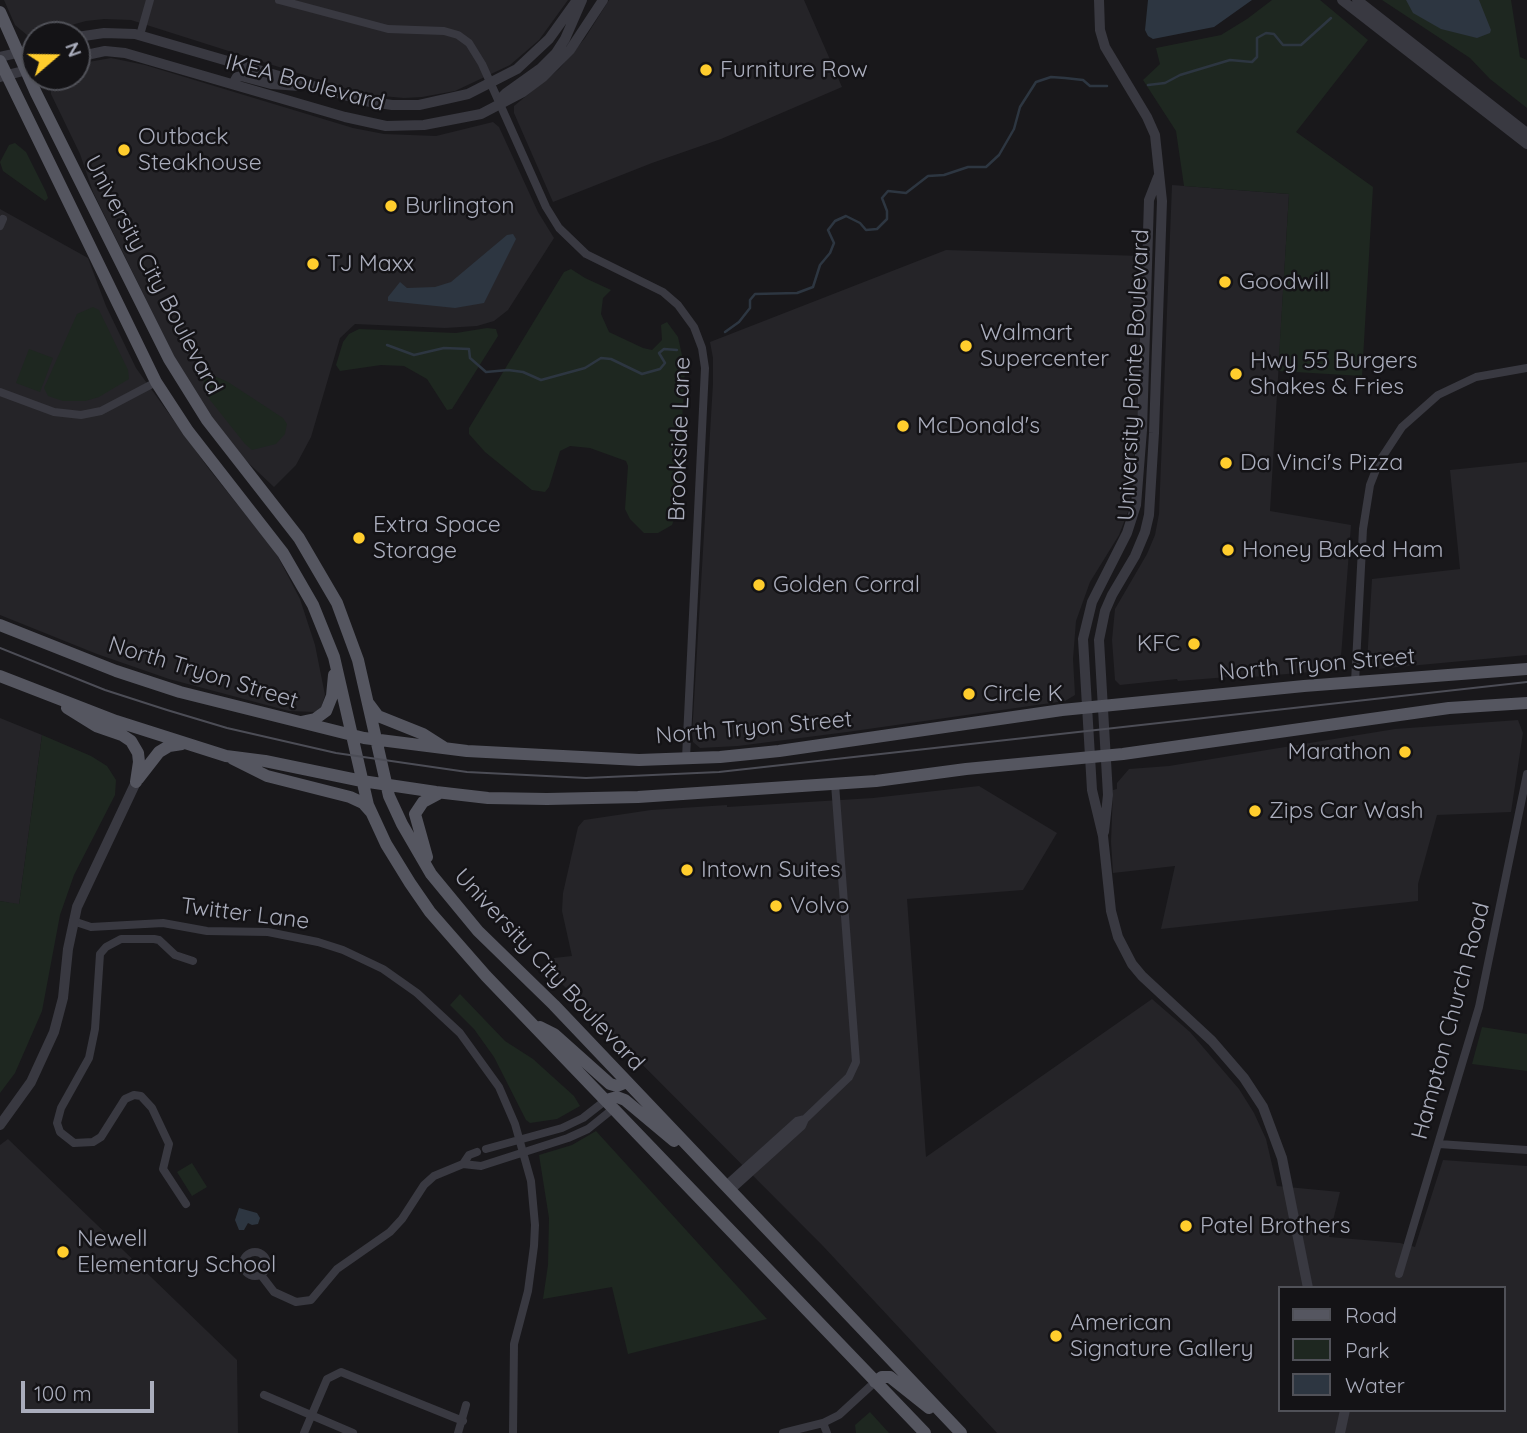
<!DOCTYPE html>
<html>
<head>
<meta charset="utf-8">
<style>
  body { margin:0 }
  #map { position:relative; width:1527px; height:1433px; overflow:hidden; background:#19181b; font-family:Quicksand,sans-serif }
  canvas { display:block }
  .legend { position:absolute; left:1278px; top:1286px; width:228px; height:126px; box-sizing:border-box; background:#141316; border:2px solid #505158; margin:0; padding:9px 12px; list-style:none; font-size:21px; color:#aaadbc }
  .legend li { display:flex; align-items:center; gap:14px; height:35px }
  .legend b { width:35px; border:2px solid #505158 }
  .north { position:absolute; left:21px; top:21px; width:70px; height:70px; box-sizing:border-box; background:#141316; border:2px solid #505158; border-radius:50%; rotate:70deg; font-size:19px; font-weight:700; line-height:28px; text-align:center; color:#aaadbc }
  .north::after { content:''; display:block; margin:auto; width:24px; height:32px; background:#ffcd2d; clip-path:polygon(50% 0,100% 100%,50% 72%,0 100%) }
  .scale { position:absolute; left:21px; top:1381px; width:133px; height:32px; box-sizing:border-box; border:4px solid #aaadbc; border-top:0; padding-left:9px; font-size:21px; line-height:24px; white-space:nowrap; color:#aaadbc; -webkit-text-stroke:5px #141316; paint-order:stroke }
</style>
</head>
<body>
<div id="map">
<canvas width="1527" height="1433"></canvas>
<ul class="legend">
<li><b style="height:9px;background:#555660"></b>Road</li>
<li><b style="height:19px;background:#1e2720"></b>Park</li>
<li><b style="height:19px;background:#2d3641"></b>Water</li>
</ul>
<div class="north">N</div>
<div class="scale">100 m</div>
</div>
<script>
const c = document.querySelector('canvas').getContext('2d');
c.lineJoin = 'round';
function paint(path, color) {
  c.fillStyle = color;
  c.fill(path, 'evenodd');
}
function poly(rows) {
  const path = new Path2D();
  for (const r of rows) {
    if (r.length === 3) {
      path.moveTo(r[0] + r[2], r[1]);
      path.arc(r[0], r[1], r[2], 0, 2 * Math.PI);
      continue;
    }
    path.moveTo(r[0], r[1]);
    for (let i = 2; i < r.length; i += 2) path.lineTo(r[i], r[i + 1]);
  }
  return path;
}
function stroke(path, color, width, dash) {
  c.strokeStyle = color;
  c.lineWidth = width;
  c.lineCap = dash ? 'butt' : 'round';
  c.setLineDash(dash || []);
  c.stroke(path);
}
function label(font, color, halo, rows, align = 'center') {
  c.font = font + ' Quicksand,sans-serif';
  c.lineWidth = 5;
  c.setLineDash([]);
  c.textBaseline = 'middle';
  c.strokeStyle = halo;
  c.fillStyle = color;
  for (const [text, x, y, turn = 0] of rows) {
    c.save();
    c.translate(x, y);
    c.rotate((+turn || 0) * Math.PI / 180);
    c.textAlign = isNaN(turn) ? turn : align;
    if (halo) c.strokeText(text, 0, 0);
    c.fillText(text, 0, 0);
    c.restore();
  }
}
const built = poly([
  [4,0,568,0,539,40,510,65,455,91,422,97,404,98,371,95,345,88,131,20,104,19,86,21,35,35,27,35,15,25],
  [609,0,804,0,842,87,721,139,652,163,553,202,514,113,514,106,559,69,585,38],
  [111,58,145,65,353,128,384,134,436,136,493,122,499,127,538,212,554,238,508,310,494,321,477,326,445,328,355,324,340,338,311,437,296,465,274,487,241,456,206,410,174,356,93,192,80,154,51,94,50,82,52,77,77,77,77,64],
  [1172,185,1289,194,1270,511,1351,525,1341,657,1334,670,1252,677,1232,675,1228,677,1178,681,1177,679,1120,685,1115,680,1112,640,1115,609,1147,554,1155,535,1159,514],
  [0,209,88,258,106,306,136,368,209,469,275,551,300,599,315,645,325,695,321,708,315,712,289,711,169,679,97,654,0,615],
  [946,250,1142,256,1137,432,1129,509,1119,535,1090,582,1076,621,1073,659,1075,695,1065,701,847,732,738,746,700,748,693,742,692,735,713,383,713,358,710,342],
  [1527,462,1527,655,1377,669,1367,663,1372,579,1460,569,1450,470],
  [0,718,42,735,19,905,0,901],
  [1518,720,1523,733,1511,812,1437,815,1418,884,1418,901,1161,929,1175,866,1113,873,1111,842,1113,790,1117,789,1117,783,1129,769,1169,766,1395,729],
  [979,786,1057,833,1023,890,907,899,926,1157,1152,999,1190,1032,1239,1089,1254,1113,1266,1139,1277,1186,1340,1192,1329,1237,1400,1243,1415,1247,1443,1160,1527,1166,1527,1433,997,1433,823,1246,560,982,554,958,572,956,562,911,563,893,578,827,584,820,651,810,727,805,727,807,873,798],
  [1280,1288,1504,1288,1504,1410,1280,1410],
  [8,1139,237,1360,238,1433,0,1433,0,1145]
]);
const green = poly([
  [1272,0,1320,0,1368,40,1296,132,1373,187,1362,376,1278,371,1289,194,1184,186,1176,131,1143,80,1160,64,1156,48,1221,35,1247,19],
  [1382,0,1511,0,1520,57,1527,60,1527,108,1490,79,1470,58],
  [15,143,26,152,46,192,48,198,45,201,3,171,0,162,9,145],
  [571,269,585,278,611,290,603,298,601,314,609,332,643,348,652,350,662,340,661,325,667,322,678,337,685,369,677,511,672,525,658,533,644,533,630,519,625,509,628,466,626,461,590,448,570,446,560,451,549,487,545,492,532,490,485,452,469,434,469,428,564,272],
  [93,307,99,310,128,370,129,379,99,397,85,401,63,401,48,396,44,388,77,314],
  [487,328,496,329,498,336,452,409,447,410,427,379,404,366,381,365,340,371,336,365,343,342,349,334,359,329,456,333],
  [29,349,53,358,40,392,16,383],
  [212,375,228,382,283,418,287,424,285,434,276,444,252,450,245,444,210,400,203,387,204,379],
  [42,735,91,756,107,766,116,780,115,795,74,875,60,915,42,1011,15,1073,0,1093,0,901,19,904],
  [460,994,505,1041,533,1059,574,1096,580,1106,557,1119,530,1123,526,1120,494,1057,474,1029,450,1005],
  [1482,1027,1527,1034,1527,1071,1472,1064],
  [596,1131,767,1319,628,1354,612,1287,543,1299,548,1265,549,1218,539,1155,572,1145],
  [192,1163,207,1187,192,1196,177,1172],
  [870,1412,889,1433,856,1433,855,1425]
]);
const water = poly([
  [1148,0,1252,0,1214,27,1153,39,1148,36,1145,30],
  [1406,0,1479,0,1491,30,1490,33,1477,38,1441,29,1413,13],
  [513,234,516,239,484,303,455,308,388,301,388,297,400,282,407,288,435,287,451,282,507,235],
  [239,1208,257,1213,260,1218,258,1224,252,1225,248,1223,244,1230,239,1230,235,1220]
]);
const stream = poly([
  [1148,85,1165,83,1180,75,1230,60,1252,62,1257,57,1257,38,1266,33,1274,34,1283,45,1301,45,1331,18],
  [725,332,739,322,750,308,750,300,755,294,797,293,813,287,820,265,830,253,834,243,828,230,835,221,846,216,860,223,866,230,877,229,887,219,887,211,882,198,888,191,906,193,928,176,944,175,968,167,986,167,999,155,1014,129,1020,107,1036,82,1051,77,1065,78,1083,80,1090,86,1107,86],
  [387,345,414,355,444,348,469,349,470,358,486,372,508,370,523,372,541,380,585,368,601,358,611,359,642,374,660,369,665,363,659,353,664,349,677,350]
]);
const minor = poly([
  [279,0,388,29,444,31,458,35,469,43,482,64,546,207,559,228,586,254,663,292,678,305,694,327,702,348,705,368,686,758],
  [140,35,150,0],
  [0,226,3,219],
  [0,392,54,412,81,415,101,411,156,382],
  [1355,682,1363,529,1370,485,1379,462,1402,427,1438,395,1476,377,1527,368],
  [73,921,91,927,163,923,207,931,268,932,318,942,343,950,383,969,417,993,460,1033,499,1087,515,1124,531,1181,535,1225,534,1246,528,1291,514,1344,513,1433],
  [805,1119,849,1077,856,1062,835,784],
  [1439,1144,1527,1150],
  [486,1149,562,1128,583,1118,606,1100],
  [463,1164,469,1155,477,1152],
  [725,1186,797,1121,805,1119,802,1126,730,1191],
  [186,1204,163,1169,169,1144,152,1108,141,1096,134,1095,125,1099,101,1137,93,1142,74,1143,60,1132,57,1123,61,1108,89,1058,95,1029,100,954,106,947,121,939,154,939,159,940,175,955,193,961],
  [255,1264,12],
  [1399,1274,1479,1007,1527,774],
  [261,1275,274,1292,296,1302,311,1300,337,1269,390,1232,402,1219,424,1185,434,1176,463,1164,481,1166,568,1138,588,1129,614,1108],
  [264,1395,353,1433],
  [823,1423,827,1433],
  [304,1433,327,1379,341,1372,463,1421],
  [458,1433,466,1405],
  [783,1433,823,1423,839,1415,875,1382]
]);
const tertiary = poly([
  [1099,0,1100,30,1105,47,1147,117,1155,135,1162,201,1154,433,1149,515,1145,532,1135,556,1112,595,1105,611,1099,640,1108,795,1104,832],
  [1342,0,1527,144],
  [1357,0,1527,133],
  [77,37,104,33,135,34,365,101,392,105,419,105,468,94,517,69,549,39,577,0],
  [0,57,35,49],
  [77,57,105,51,125,53,345,117,386,126,424,125,481,114,523,92,543,77,570,50,603,0],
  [0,77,35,68],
  [233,84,237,77,241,76,271,84,300,86],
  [500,105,501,98,506,93,541,68,556,53,565,39,582,0],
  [1158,177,1149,200,1142,430,1136,505,1127,533,1092,602,1083,639,1092,790,1103,836,1111,911,1118,937,1132,964,1142,976,1212,1041,1244,1078,1263,1107,1282,1158,1308,1288],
  [0,1125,31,1082,54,1032,63,998,68,949,77,907,136,782],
  [1340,1433,1345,1410]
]);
const primary = poly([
  [0,12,36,93,169,359,207,420,299,538,337,603,358,660,389,796,402,824,431,874,478,931,554,1005,961,1433],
  [0,61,156,382,188,431,283,553,313,605,334,657,368,805,386,844,410,883,430,912,486,976,925,1433],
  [0,625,116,671,180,692,364,738,467,751,639,760,720,757,779,751,1062,710,1304,686,1527,669],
  [0,676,116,721,226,756,265,761,362,781,436,792,488,798,547,799,638,797,876,781,966,769,1123,754,1449,708,1527,703],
  [369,704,378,716,423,734,445,748],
  [67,708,96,726,122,735,131,741,138,753,139,762,136,782],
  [301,722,315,719,326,711,332,696,334,675],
  [233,759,267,776,350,797,363,803,371,812],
  [138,779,159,752,169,746,182,744],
  [427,857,415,814,423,802,438,794],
  [540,1027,554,1034,610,1084,617,1086,627,1082],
  [606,1100,617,1097,625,1100,674,1141],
  [875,1382,882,1377,890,1377,929,1408]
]);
const tram = poly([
  [0,648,105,690,167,710,227,728,336,753,467,772,586,778,719,772,1527,682]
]);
const markers = [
  [706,70,7,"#ffcd2d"],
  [124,150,7,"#ffcd2d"],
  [391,206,7,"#ffcd2d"],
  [313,264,7,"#ffcd2d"],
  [1225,282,7,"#ffcd2d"],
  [966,346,7,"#ffcd2d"],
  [1236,374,7,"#ffcd2d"],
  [903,426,7,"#ffcd2d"],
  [1226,463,7,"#ffcd2d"],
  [359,538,7,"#ffcd2d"],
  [1228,550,7,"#ffcd2d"],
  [759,585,7,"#ffcd2d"],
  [1194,644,7,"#ffcd2d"],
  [969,694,7,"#ffcd2d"],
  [1405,752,7,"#ffcd2d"],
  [1255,811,7,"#ffcd2d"],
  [687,870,7,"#ffcd2d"],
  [776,906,7,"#ffcd2d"],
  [1186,1226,7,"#ffcd2d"],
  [63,1252,7,"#ffcd2d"],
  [1056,1336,7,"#ffcd2d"]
];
const poiNames = [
  ["Furniture Row",720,70],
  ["Outback",138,137],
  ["Steakhouse",138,163],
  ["Burlington",405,206],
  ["TJ Maxx",327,264],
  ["Goodwill",1239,282],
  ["Walmart",980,333],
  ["Supercenter",980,359],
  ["Hwy 55 Burgers",1250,361],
  ["Shakes & Fries",1250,387],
  ["McDonald's",917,426],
  ["Da Vinci's Pizza",1240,463],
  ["Extra Space",373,525],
  ["Storage",373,551],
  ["Honey Baked Ham",1242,550],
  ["Golden Corral",773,585],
  ["KFC",1180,644,"right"],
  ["Circle K",983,694],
  ["Marathon",1391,752,"right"],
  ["Zips Car Wash",1269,811],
  ["Intown Suites",701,870],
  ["Volvo",790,906],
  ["Patel Brothers",1200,1226],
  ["Newell",77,1239],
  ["Elementary School",77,1265],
  ["American",1070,1323],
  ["Signature Gallery",1070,1349]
];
const streetNames = [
  ["IKEA Boulevard",305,83,15],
  ["University City Boulevard",153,275,62],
  ["University Pointe Boulevard",1134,375,-87],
  ["Brookside Lane",680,439,-88],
  ["North Tryon Street",1317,665,-5],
  ["North Tryon Street",203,673,17],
  ["North Tryon Street",754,728,-5],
  ["Twitter Lane",245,914,7],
  ["University City Boulevard",549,970,47],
  ["Hampton Church Road",1451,1021,-75]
];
paint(built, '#252428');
paint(green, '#1e2720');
paint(water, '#2d3641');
stroke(stream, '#2d3641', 2.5);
stroke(minor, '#393941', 8);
stroke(tertiary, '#393941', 10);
stroke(primary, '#555660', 12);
stroke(tram, '#4c4d56', 2);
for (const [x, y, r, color] of markers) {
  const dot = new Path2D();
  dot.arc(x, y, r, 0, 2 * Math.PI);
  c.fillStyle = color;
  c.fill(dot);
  stroke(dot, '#141316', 2.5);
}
label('23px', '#aaadbc', '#141316', poiNames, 'left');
label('23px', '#aaadbc', '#141316', streetNames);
</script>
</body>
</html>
